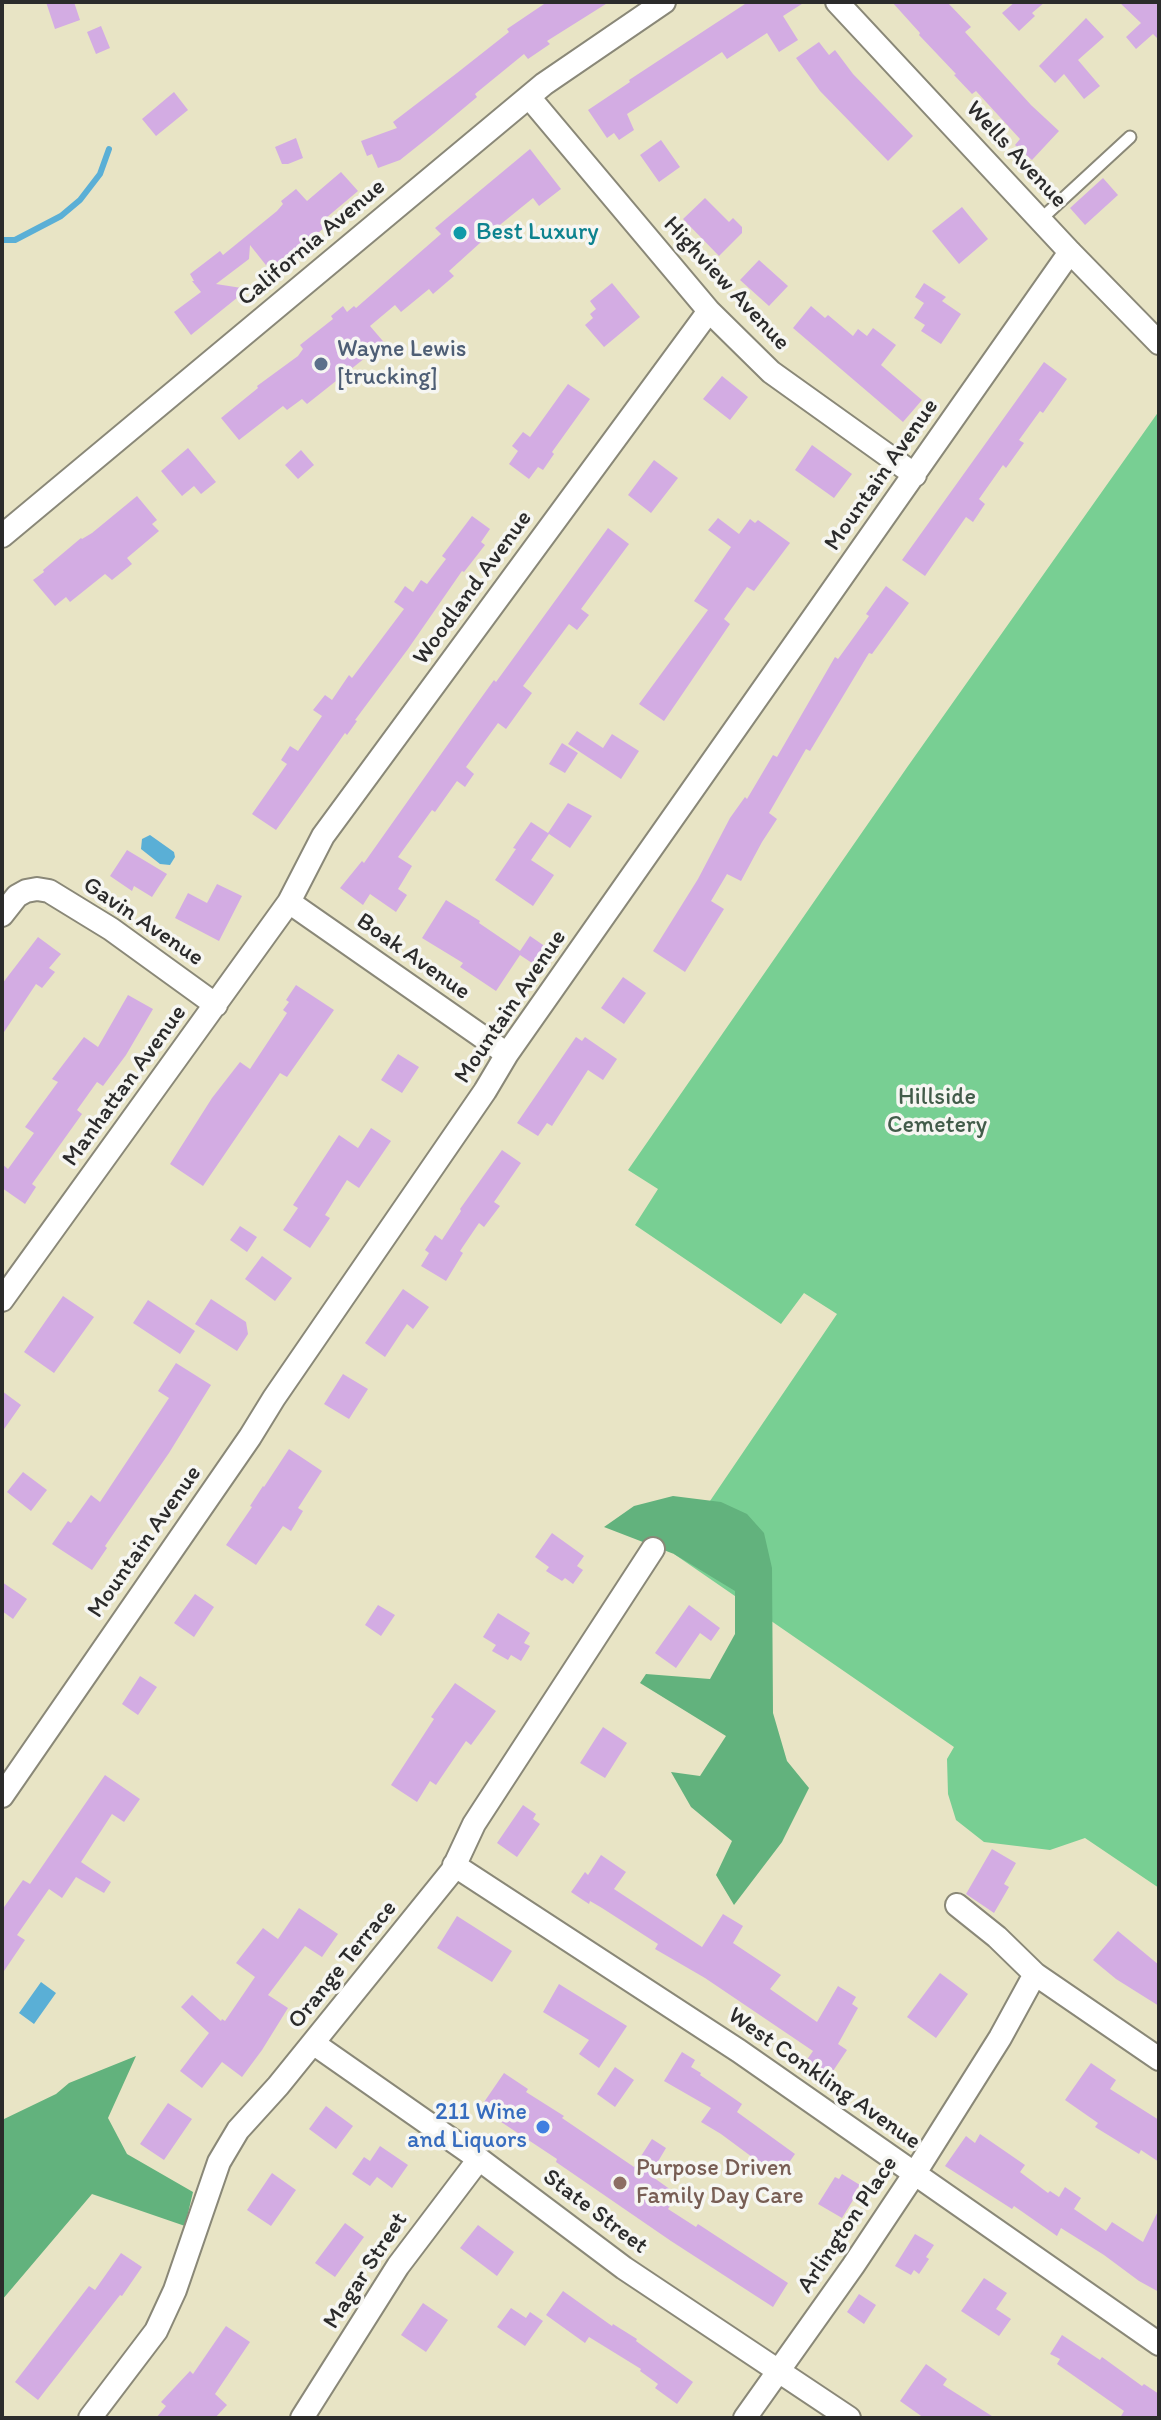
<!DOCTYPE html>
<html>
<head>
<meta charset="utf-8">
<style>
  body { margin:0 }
  #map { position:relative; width:1161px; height:2420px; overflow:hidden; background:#e8e4c5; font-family:Itim,sans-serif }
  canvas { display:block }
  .frame { position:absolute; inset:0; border:4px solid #2b2b2b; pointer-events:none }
</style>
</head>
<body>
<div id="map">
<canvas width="1161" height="2420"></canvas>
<div class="frame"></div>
</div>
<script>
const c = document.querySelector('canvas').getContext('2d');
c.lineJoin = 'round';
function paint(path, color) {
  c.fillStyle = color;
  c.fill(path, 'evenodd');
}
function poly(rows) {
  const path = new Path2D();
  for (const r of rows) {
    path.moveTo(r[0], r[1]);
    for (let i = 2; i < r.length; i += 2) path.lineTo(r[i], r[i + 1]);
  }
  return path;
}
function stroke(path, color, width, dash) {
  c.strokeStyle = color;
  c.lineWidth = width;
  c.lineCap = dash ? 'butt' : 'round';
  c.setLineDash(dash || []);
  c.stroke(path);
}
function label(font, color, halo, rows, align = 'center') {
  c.font = font + ' Itim,sans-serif';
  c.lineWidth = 7;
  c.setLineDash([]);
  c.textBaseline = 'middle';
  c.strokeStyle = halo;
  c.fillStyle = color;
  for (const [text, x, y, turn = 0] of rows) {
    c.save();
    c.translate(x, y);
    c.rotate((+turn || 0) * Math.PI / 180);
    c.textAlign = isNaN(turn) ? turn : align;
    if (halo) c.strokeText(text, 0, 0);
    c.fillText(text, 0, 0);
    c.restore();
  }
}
const green = poly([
  [1159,411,1159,1888,1085,1838,1050,1850,984,1842,956,1820,948,1794,947,1759,954,1747,674,1554,837,1314,804,1293,781,1324,635,1225,658,1189,628,1170,908,766]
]);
const forest = poly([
  [673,1496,721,1502,747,1514,764,1533,772,1568,773,1713,787,1761,809,1788,782,1842,734,1905,716,1875,732,1841,691,1807,671,1772,700,1776,726,1736,640,1683,646,1674,710,1679,735,1634,735,1591,674,1554,604,1527,634,1506],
  [136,2056,108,2118,127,2154,193,2192,185,2226,92,2194,2,2300,2,2120,56,2094,69,2083]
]);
const water = poly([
  [150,835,174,852,175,857,170,865,160,864,141,849,142,839],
  [41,1982,56,1993,34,2024,19,2013]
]);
const stream = poly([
  [2,240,15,240,61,216,80,200,100,174,109,149]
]);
const building = poly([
  [46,2,74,2,80,20,55,29],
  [547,2,609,2,547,41,550,44,528,59,524,54,475,94,477,97,434,133,400,160,378,168,372,154,367,156,361,141,397,128,393,122,457,73,509,32,507,29],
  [748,2,805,2,783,16,798,40,779,52,767,33,727,59,722,52,627,114,634,130,619,140,614,133,607,138,588,110,630,82,629,80],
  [892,2,947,2,971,27,965,32,1031,105,1059,131,1032,160,1015,145,1020,139,976,91,972,94,954,75,956,74,919,35,920,33],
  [1015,2,1045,2,1032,13,1035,16,1019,31,1002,13],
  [1119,2,1159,2,1159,40,1153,34,1136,49,1126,37,1141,23],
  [1086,18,1104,37,1078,60,1100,86,1084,99,1064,74,1055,83,1039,66],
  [101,26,110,48,96,54,87,32],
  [819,42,829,55,835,50,853,74,913,136,888,161,820,91,796,58],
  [174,92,188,110,156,136,142,119],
  [296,138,303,158,288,164,282,164,275,147],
  [661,140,680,167,659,182,640,155],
  [530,149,561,189,539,206,533,198,501,224,449,271,454,276,433,294,429,289,401,312,395,305,370,326,388,347,369,363,365,358,307,404,302,399,287,410,283,406,239,440,221,418,258,388,257,386,298,356,303,349,300,345,333,319,331,316,343,306,347,312,354,306,356,308,441,234,435,228],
  [341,172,358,191,320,223,324,228,307,242,306,240,269,269,250,245,249,259,216,284,248,289,191,335,174,312,201,292,192,281,194,281,190,274,220,251,223,255,277,211,283,204,281,201,296,189,307,201],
  [1103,178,1118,195,1085,225,1070,208],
  [705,198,729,222,733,218,742,227,742,233,719,256,683,219],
  [962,207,988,239,959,264,932,231],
  [759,260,788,286,769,306,740,280],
  [612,283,640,317,604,347,585,325,593,318,590,314,596,309,590,301],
  [924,283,946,297,942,301,961,314,941,344,921,331,925,325,914,318,924,303,915,297],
  [811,306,825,318,828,315,853,336,858,329,867,336,873,328,896,345,881,365,922,400,903,422,793,328],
  [1044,362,1067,379,1043,413,1040,411,1019,440,1024,443,1006,468,1003,465,979,499,985,504,973,522,966,517,925,576,902,560],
  [722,376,748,397,730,420,703,399],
  [568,384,590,399,552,452,554,454,543,470,538,467,529,479,509,464,518,451,512,446,523,432,530,437],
  [812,445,852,474,834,498,795,470],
  [188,448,216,482,201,494,194,486,182,496,161,471],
  [301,450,314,465,298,479,285,465],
  [654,460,678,478,651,513,628,495],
  [137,496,157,520,152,524,159,531,127,558,132,564,112,580,105,574,70,602,66,597,55,606,33,580,44,572,43,570,81,538,82,539,92,533],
  [472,516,490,529,481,542,485,545,464,572,462,571,408,649,355,720,357,721,347,735,345,733,276,830,252,814,287,764,281,760,290,746,298,751,322,716,313,710,325,695,332,700,349,675,352,678,404,609,394,602,405,586,413,592,421,580,427,584,446,559,442,556],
  [718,518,739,534,750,519,755,523,758,520,790,543,754,591,747,587,724,619,730,624,664,721,639,704,708,610,694,601,731,547,708,530],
  [608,528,629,544,581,609,589,615,577,630,569,624,523,686,532,693,506,729,498,723,466,767,474,774,465,787,457,781,435,812,432,810,398,857,412,866,398,889,407,895,396,912,370,894,363,905,340,888,362,861,364,863,468,716,494,680,496,682],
  [886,586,909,603,872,654,869,653,810,751,806,749,769,813,777,819,762,842,741,881,727,874,711,901,724,909,685,972,653,951,698,879,730,818,745,797,747,799,773,755,777,757,835,657,838,659,869,616,866,614],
  [577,731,603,748,612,734,639,751,621,779,568,744],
  [562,743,578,753,565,773,549,764],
  [568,803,592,816,570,848,549,834,531,860,554,875,533,906,495,880,516,849,513,848,531,822,548,833],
  [127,850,167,874,152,897,134,886,132,891,110,876],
  [217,884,242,896,219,941,175,918,188,893,207,903],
  [446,900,480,921,479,923,520,951,530,936,546,947,535,965,520,955,496,991,460,967,463,963,422,938],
  [38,937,61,954,49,968,55,972,42,988,36,984,2,1035,2,984],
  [623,977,646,993,624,1024,601,1008],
  [296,985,334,1010,287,1077,280,1073,203,1186,170,1164,212,1098,240,1062,250,1069,287,1013,283,1010,289,1002,286,1000],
  [128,995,153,1009,126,1055,103,1086,97,1082,77,1110,82,1114,32,1184,36,1187,25,1204,2,1188,2,1164,8,1169,34,1133,25,1127,58,1082,52,1079,84,1037,98,1047],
  [576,1037,582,1041,585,1037,617,1059,603,1080,588,1070,552,1126,547,1123,538,1136,517,1123],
  [398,1054,419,1067,402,1093,381,1080],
  [371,1128,391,1141,359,1188,347,1180,325,1215,330,1218,310,1248,283,1230,298,1208,293,1205,339,1135,358,1148],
  [502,1150,521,1163,494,1202,500,1206,484,1227,479,1223,460,1251,463,1253,446,1281,421,1266,429,1253,425,1250,435,1235,442,1240,461,1211,460,1209],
  [240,1226,257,1237,247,1252,230,1240],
  [262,1256,292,1278,275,1301,245,1279],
  [403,1289,429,1307,413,1329,407,1324,385,1357,365,1343],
  [63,1296,94,1317,54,1373,24,1352],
  [211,1299,246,1322,248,1334,237,1351,195,1324],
  [148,1300,195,1331,180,1354,133,1323],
  [176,1363,211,1385,169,1453,105,1546,107,1548,92,1570,52,1544,68,1521,71,1523,91,1495,100,1502,169,1398,158,1391],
  [343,1374,368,1389,349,1419,324,1404],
  [2,1391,21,1405,2,1432],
  [289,1449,322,1471,298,1508,303,1511,291,1531,283,1526,256,1565,226,1545,252,1507,250,1506,263,1486,264,1487],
  [23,1472,47,1490,31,1511,7,1492],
  [552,1533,584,1556,577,1566,583,1570,573,1584,565,1578,562,1581,546,1571,549,1567,535,1557],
  [2,1582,27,1599,13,1619,2,1611],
  [195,1594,214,1607,194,1637,174,1623],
  [378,1605,395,1615,381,1636,365,1625],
  [689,1605,720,1628,711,1641,700,1633,676,1668,655,1653],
  [498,1613,530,1633,524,1643,530,1646,521,1661,511,1655,508,1660,492,1651,496,1645,483,1637],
  [140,1676,157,1687,138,1715,122,1704],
  [455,1683,496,1711,471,1745,466,1741,436,1785,430,1781,417,1802,391,1785,434,1719,431,1717],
  [603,1727,627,1743,605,1778,580,1763],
  [105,1775,140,1799,124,1822,112,1814,81,1862,111,1882,104,1893,76,1877,62,1898,49,1889,17,1935,25,1940,2,1974,2,1910,23,1880,30,1884],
  [523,1805,536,1814,533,1819,540,1824,517,1857,497,1843],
  [992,1849,1016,1863,1004,1884,1009,1887,994,1913,966,1894],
  [601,1855,626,1872,614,1889,702,1947,723,1914,743,1926,733,1943,781,1975,770,1989,817,2022,838,1986,856,1997,852,2004,858,2008,838,2044,847,2050,829,2077,806,2061,813,2051,705,1978,655,1949,658,1944,602,1908,590,1901,589,1904,571,1892,585,1872,588,1875],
  [299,1908,338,1934,322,1957,305,1946,268,1995,288,2008,262,2050,242,2077,222,2062,202,2088,180,2071,209,2033,181,2007,192,1995,221,2021,222,2019,225,2021,255,1977,236,1963,263,1928,278,1939],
  [457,1916,512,1951,492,1982,437,1948],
  [1118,1931,1159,1965,1159,2006,1116,1979,1093,1960],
  [940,1973,968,1994,936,2038,907,2017],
  [559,1984,627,2026,599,2068,579,2054,589,2040,543,2012],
  [682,2052,695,2060,691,2067,701,2073,700,2075,742,2104,737,2112,795,2154,779,2177,721,2134,701,2122,711,2108,664,2081],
  [1091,2063,1116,2080,1110,2089,1159,2120,1159,2162,1141,2150,1139,2154,1095,2127,1098,2123,1065,2100],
  [615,2067,634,2080,615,2107,597,2094],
  [504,2073,528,2089,526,2092,564,2116,562,2118,634,2167,652,2139,666,2148,650,2175,678,2195,668,2209,696,2227,698,2224,788,2283,773,2307,671,2241,556,2162,557,2159,480,2108],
  [168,2103,192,2119,164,2160,140,2144],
  [326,2106,353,2126,336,2149,309,2129],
  [980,2134,1025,2165,1020,2172,1048,2193,1050,2191,1059,2197,1065,2187,1081,2198,1074,2209,1106,2231,1112,2222,1143,2242,1159,2209,1159,2292,1139,2281,1104,2255,1061,2228,1057,2236,1014,2206,1012,2209,945,2166,966,2136,975,2143],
  [380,2146,408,2165,392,2188,377,2177,370,2186,352,2174,364,2157,370,2161],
  [272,2173,296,2190,271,2226,247,2210],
  [842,2174,860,2185,856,2190,858,2192,842,2218,818,2204,835,2177,839,2179],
  [345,2223,364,2237,335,2277,315,2263],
  [478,2225,514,2252,497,2276,460,2248],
  [915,2234,934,2245,926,2257,929,2259,919,2274,914,2270,911,2275,895,2266],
  [121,2253,142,2267,122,2296,120,2295,38,2400,15,2382,89,2286,95,2290],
  [984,2278,1007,2293,996,2309,1011,2319,999,2336,961,2311],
  [563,2291,612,2326,613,2324,637,2339,636,2341,693,2382,677,2404,655,2388,658,2384,640,2371,641,2369,589,2337,585,2343,546,2315],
  [859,2294,876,2305,864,2324,847,2312],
  [423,2303,448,2320,426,2352,401,2335],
  [511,2308,526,2318,530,2312,543,2321,525,2346,497,2327],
  [226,2326,250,2342,215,2394,227,2405,215,2418,156,2418,166,2406,161,2402,190,2371,193,2374],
  [1062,2335,1100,2360,1102,2357,1142,2386,1144,2384,1159,2394,1159,2418,1120,2418,1124,2411,1057,2364,1060,2359,1050,2354],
  [926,2364,947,2379,943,2385,995,2418,924,2418,900,2401]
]);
const lane = poly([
  [1041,219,1130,137]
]);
const street = poly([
  [837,2,1070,252,1159,343],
  [529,97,709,311,771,372,915,475],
  [2,536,544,84,664,2],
  [289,902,507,1054],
  [2,915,17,896,26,891,37,889,49,891,111,929,216,1005],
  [2,1300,289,902,323,836,709,311],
  [2,1796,250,1437,274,1398,485,1091,507,1054,1070,252],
  [454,1865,739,2051,1159,2344],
  [957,1905,997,1937,1035,1974,1159,2059],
  [313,2043,479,2159,624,2268,849,2418],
  [90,2418,156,2331,175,2290,219,2162,238,2130,278,2086,452,1871,474,1824,653,1549],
  [302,2418,398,2266,479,2159],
  [745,2418,853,2266,915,2173,1000,2038,1035,1974]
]);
const markers = [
  [460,233,8,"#0f9aa8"],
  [321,364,8,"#5c6f8a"],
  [543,2127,8,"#3f7fe0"],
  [620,2183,8,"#8d6e63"]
];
const streetNames = [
  ["Wells Avenue",1016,155,47],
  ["California Avenue",312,243,-40],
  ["Highview Avenue",726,284,47],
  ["Mountain Avenue",882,475,-55],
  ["Woodland Avenue",473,588,-54],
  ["Gavin Avenue",143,922,34],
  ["Boak Avenue",413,957,35],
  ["Mountain Avenue",511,1007,-56],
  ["Manhattan Avenue",125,1086,-54],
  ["Mountain Avenue",145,1542,-55],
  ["Orange Terrace",343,1965,-51],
  ["West Conkling Avenue",824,2079,35],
  ["State Street",595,2212,37],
  ["Arlington Place",848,2225,-56],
  ["Magar Street",366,2271,-57]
];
const cultureNames = [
  ["Best Luxury",476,233]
];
const serviceNames = [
  ["Wayne Lewis",337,350],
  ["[trucking]",337,378]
];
const parkNames = [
  ["Hillside",937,1098],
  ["Cemetery",937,1126]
];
const shopNames = [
  ["211 Wine",527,2113],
  ["and Liquors",527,2141]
];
const educationNames = [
  ["Purpose Driven",636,2169],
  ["Family Day Care",636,2197]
];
paint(green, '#78cf93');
paint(forest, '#62b27d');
paint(water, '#5aafd6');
stroke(stream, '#5aafd6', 6);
paint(building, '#d3ace3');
stroke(lane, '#8a8878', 15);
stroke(street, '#8a8878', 26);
stroke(lane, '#fff', 11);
stroke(street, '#fff', 22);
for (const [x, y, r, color] of markers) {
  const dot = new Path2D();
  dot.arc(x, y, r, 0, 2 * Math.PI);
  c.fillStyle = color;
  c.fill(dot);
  stroke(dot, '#f6f6f2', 3);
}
label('24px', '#2b2b2b', '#f6f6f2', streetNames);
label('24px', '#0d838f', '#f6f6f2', cultureNames, 'left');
label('24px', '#4e5e75', '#f6f6f2', serviceNames, 'left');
label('24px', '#425c4a', '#f6f6f2', parkNames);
label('24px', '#366cbe', '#f6f6f2', shopNames, 'right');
label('24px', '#785e54', '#f6f6f2', educationNames, 'left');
</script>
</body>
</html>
